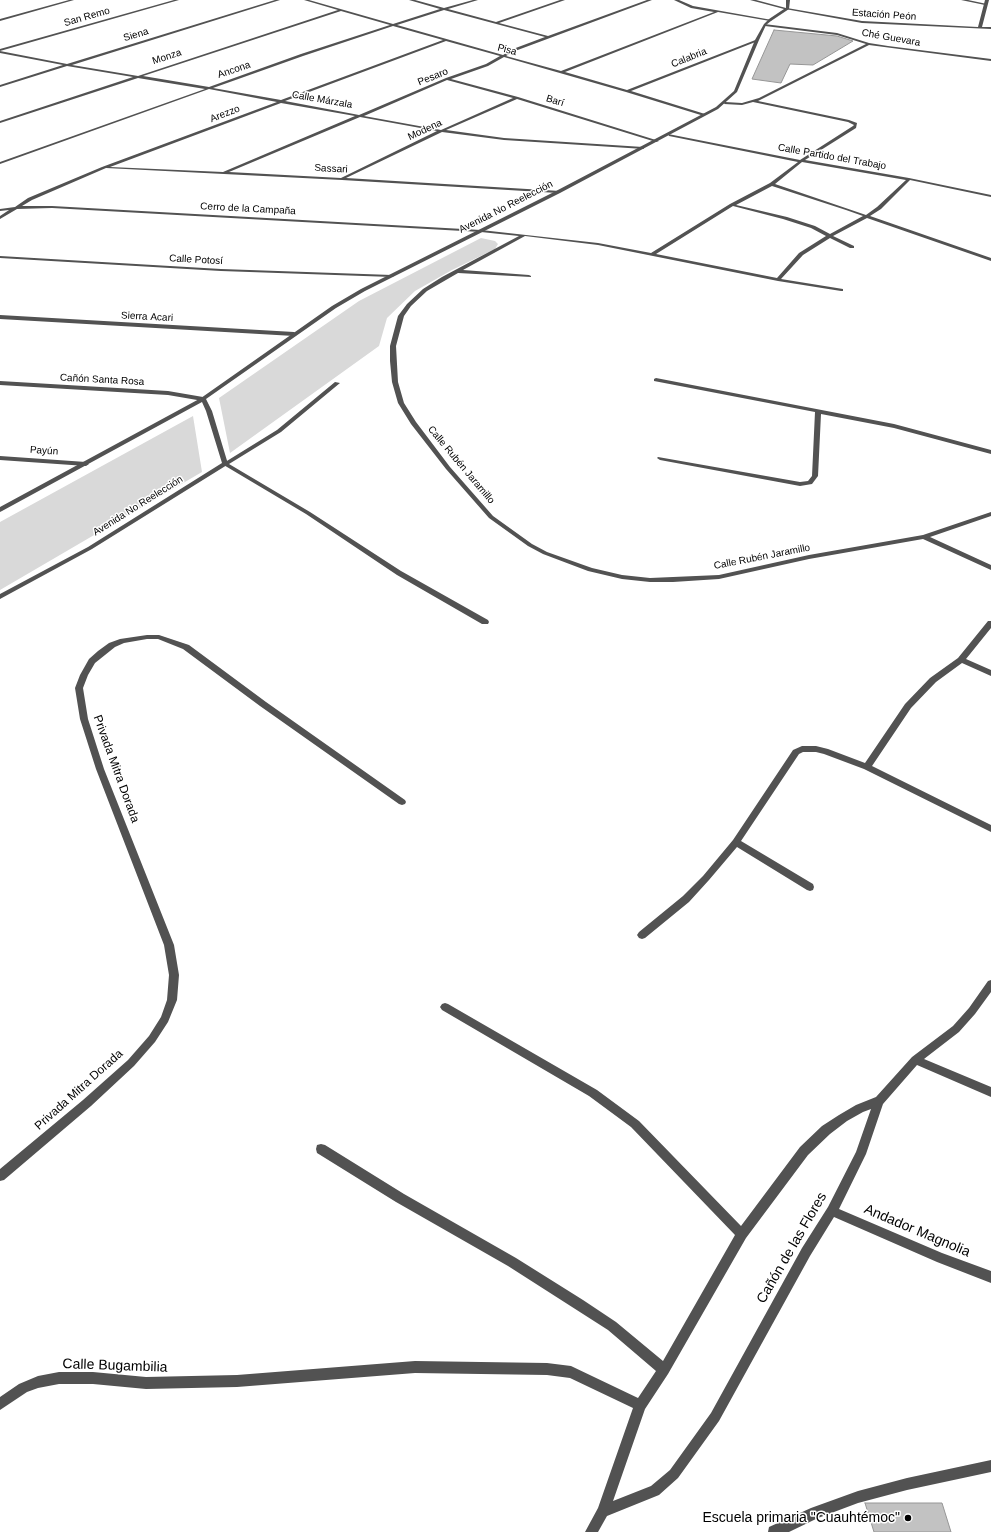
<!DOCTYPE html>
<html>
<head>
<meta charset="utf-8">
<style>
  body { margin:0 }
  canvas { display:block; background:#fff }
</style>
</head>
<body>
<canvas width="991" height="1532"></canvas>
<script>
const c = document.querySelector('canvas').getContext('2d');
c.lineJoin = 'round';
function paint(path, color) {
  c.fillStyle = color;
  c.fill(path, 'evenodd');
}
function poly(rows) {
  const path = new Path2D();
  for (const r of rows) {
    path.moveTo(r[0], r[1]);
    for (let i = 2; i < r.length; i += 2) path.lineTo(r[i], r[i + 1]);
  }
  return path;
}
function stroke(path, color, width, dash) {
  c.strokeStyle = color;
  c.lineWidth = width;
  c.lineCap = dash ? 'butt' : 'round';
  c.setLineDash(dash || []);
  c.stroke(path);
}
function label(font, color, halo, rows, align = 'center') {
  c.font = font + ' Arial,sans-serif';
  c.lineWidth = 3;
  c.setLineDash([]);
  c.textBaseline = 'middle';
  c.strokeStyle = halo;
  c.fillStyle = color;
  for (const [text, x, y, turn = 0] of rows) {
    c.save();
    c.translate(x, y);
    c.rotate((+turn || 0) * Math.PI / 180);
    c.textAlign = isNaN(turn) ? turn : align;
    if (halo) c.strokeText(text, 0, 0);
    c.fillText(text, 0, 0);
    c.restore();
  }
}
const green = poly([
  [481,238,495,241,498,244,495,249,452,270,415,291,387,318,379,346,230,453,219,398,359,301],
  [193,416,202,472,0,590,0,522]
]);
const building = poly([
  [774,30,837,36,853,41,813,65,790,64,781,83,752,79,774,30],
  [865,1503,942,1503,951,1532,874,1532,865,1503]
]);
const service = poly([
  [961,0,968,0,987,4,985,5,961,0]
]);
const minor = poly([
  [69,0,74,0,0,21,0,19,69,0],
  [174,0,179,0,0,51,67,64,275,0,280,0,72,65,138,76,338,10,304,0,309,0,393,24,440,9,409,0,415,0,444,8,473,0,478,0,448,9,496,22,560,0,565,0,499,23,548,36,647,0,652,0,515,51,506,56,561,71,714,12,691,8,674,0,679,0,693,6,772,20,770,21,718,12,565,72,627,90,758,39,758,41,631,91,705,114,704,116,626,92,504,57,488,66,451,79,518,97,659,141,656,142,517,99,446,130,504,138,643,147,644,149,504,140,442,132,346,178,560,191,560,193,558,193,342,180,106,168,32,200,22,206,52,206,481,230,598,243,651,253,730,204,770,183,798,162,669,136,668,134,800,160,853,126,854,125,848,122,753,102,742,105,724,104,725,102,742,103,759,98,866,44,837,35,765,26,764,24,837,33,869,43,888,46,991,59,991,61,869,45,758,101,849,120,857,123,856,128,805,160,909,178,991,195,991,197,910,180,881,209,870,216,991,258,991,261,867,218,833,236,854,246,854,248,850,248,830,238,803,255,781,279,843,289,843,291,841,291,778,281,598,245,525,236,463,270,529,275,531,276,531,277,458,273,427,291,411,306,404,316,396,346,398,382,404,403,416,422,450,467,493,516,532,544,547,552,592,568,622,575,650,578,719,575,809,555,923,535,991,512,991,516,930,537,991,565,991,570,923,539,809,559,719,579,673,582,650,582,622,579,588,571,543,554,528,546,489,518,446,469,411,424,398,403,392,382,390,361,390,346,398,316,407,304,423,289,442,277,519,236,481,232,52,208,17,209,0,219,0,216,9,210,0,211,0,209,15,207,28,198,102,167,277,102,209,89,0,164,0,162,205,89,138,78,0,123,0,121,133,77,67,66,0,87,0,85,63,65,0,53,0,49,174,0],
  [444,10,545,37,513,49,503,55,397,25,444,10],
  [341,11,390,25,301,54,209,87,143,76,341,11],
  [393,26,443,40,281,100,213,88,303,56,393,26],
  [446,41,500,56,486,64,446,78,359,115,285,101,446,41],
  [447,80,513,98,441,130,364,116,447,80],
  [281,103,355,116,223,172,110,167,281,103],
  [360,117,437,131,341,178,229,172,360,117],
  [802,162,906,180,877,207,866,215,775,184,802,162],
  [772,186,846,210,863,216,830,234,815,226,787,217,736,205,772,186],
  [733,206,783,219,811,228,826,236,799,253,777,278,656,254,733,206],
  [985,0,989,0,982,27,991,27,991,29,862,23,785,9,787,8,862,21,978,27,985,0],
  [0,256,221,269,392,275,394,276,392,277,221,271,0,258,0,256],
  [0,315,294,332,297,334,294,336,0,319,0,315],
  [656,378,894,424,991,450,991,454,894,428,821,414,818,476,812,484,800,486,660,460,657,458,658,457,800,482,808,481,812,476,815,412,654,381,654,379,656,378],
  [0,381,168,391,203,397,206,399,203,401,168,395,0,385,0,381],
  [335,382,340,383,281,432,229,464,310,512,401,571,488,620,489,622,488,624,482,624,397,575,306,514,222,464,277,430,335,382],
  [0,456,86,462,89,464,86,466,0,460,0,456],
  [988,621,991,621,991,628,966,659,991,670,991,676,962,663,936,682,911,708,872,766,991,825,991,832,864,769,824,754,816,752,803,752,799,754,741,841,813,884,814,887,813,890,810,891,807,890,737,847,709,880,689,902,645,938,642,939,639,938,637,935,639,932,683,896,703,876,733,840,793,750,802,746,816,746,828,749,865,763,905,704,930,678,958,658,988,621],
  [147,635,159,635,189,645,266,702,405,800,406,802,405,804,402,805,399,804,260,706,183,649,158,639,147,639,124,643,115,647,95,663,88,675,83,688,88,719,104,769,174,945,179,975,177,1000,168,1022,155,1042,134,1066,91,1106,4,1180,0,1181,0,1169,83,1100,128,1060,149,1036,161,1017,167,1000,169,975,164,945,96,769,80,719,75,688,80,675,89,659,98,651,109,643,120,639,147,635],
  [991,980,991,992,975,1014,959,1032,924,1059,991,1087,991,1097,917,1065,883,1104,866,1154,839,1209,942,1253,991,1271,991,1283,937,1262,834,1217,810,1256,719,1421,678,1478,659,1495,607,1516,598,1532,585,1532,598,1508,633,1408,570,1378,547,1375,415,1373,237,1387,146,1389,93,1384,59,1384,38,1388,27,1392,0,1410,0,1397,19,1384,38,1376,59,1372,93,1372,146,1377,237,1375,415,1361,547,1363,571,1366,638,1398,656,1371,608,1330,508,1266,396,1202,317,1153,316,1149,317,1145,321,1144,325,1145,404,1194,516,1258,583,1300,616,1322,663,1361,735,1235,631,1127,589,1096,442,1010,440,1007,442,1004,445,1003,448,1004,597,1090,639,1121,741,1226,800,1147,822,1126,839,1115,856,1105,876,1097,912,1057,953,1026,969,1008,988,981,991,980],
  [871,1109,856,1152,828,1207,802,1248,711,1413,670,1470,651,1486,613,1501,645,1409,668,1374,746,1238,808,1155,830,1134,847,1121,863,1112,871,1109],
  [991,1460,991,1472,907,1490,858,1503,818,1518,789,1532,768,1532,769,1527,811,1508,858,1491,907,1478,991,1460]
]);
const tertiary = poly([
  [750,0,756,0,786,8,786,0,790,0,789,9,771,21,766,25,759,40,737,92,718,109,560,193,365,291,336,308,206,399,212,411,228,464,227,465,92,549,0,599,0,594,88,547,222,463,206,411,202,402,2,511,0,512,0,507,201,398,332,306,361,289,556,191,716,107,734,91,755,40,764,24,769,19,784,9,750,0]
]);
const markers = [
  [908,1518,4,"#000"]
];
const farStreetnames = [
  ["Estación Peón",884,15,4],
  ["San Remo",87,17,-16],
  ["Siena",136,35,-17],
  ["Ché Guevara",891,38,10],
  ["Pisa",507,50,15],
  ["Monza",167,57,-18],
  ["Calabria",689,58,-22],
  ["Ancona",234,70,-19],
  ["Pesaro",433,77,-22],
  ["Calle Márzala",322,100,10],
  ["Barí",555,101,17],
  ["Arezzo",225,114,-21],
  ["Modena",425,130,-25],
  ["Calle Partido del Trabajo",832,157,10],
  ["Sassari",331,169,3],
  ["Avenida No Reelección",506,207,-27],
  ["Cerro de la Campaña",248,209,3],
  ["Calle Potosí",196,260,3],
  ["Sierra Acari",147,317,3],
  ["Cañón Santa Rosa",102,380,3],
  ["Payún",44,451,4],
  ["Calle Rubén Jaramillo",461,465,50],
  ["Avenida No Reelección",138,506,-32],
  ["Calle Rubén Jaramillo",762,557,-11]
];
const streetNames = [
  ["Privada Mitra Dorada",116,769,70],
  ["Privada Mitra Dorada",79,1090,-42]
];
const nearStreetnames = [
  ["Andador Magnolia",917,1231,23],
  ["Cañón de las Flores",792,1248,-60],
  ["Calle Bugambilia",115,1366,2]
];
const nearPoinames = [
  ["Escuela primaria \"Cuauhtémoc\"",900,1518]
];
paint(green, '#d9d9d9');
paint(building, '#c2c2c2');
stroke(building, '#969696', 1);
paint(service, '#525252');
paint(minor, '#525252');
paint(tertiary, '#525252');
for (const [x, y, r, color] of markers) {
  const dot = new Path2D();
  dot.arc(x, y, r, 0, 2 * Math.PI);
  c.fillStyle = color;
  c.fill(dot);
  stroke(dot, '#fff', 1.5);
}
label('10px', '#000', '#fff', farStreetnames);
label('12px', '#000', '#fff', streetNames);
label('14px', '#000', '#fff', nearStreetnames);
label('14px', '#000', '#fff', nearPoinames, 'right');
</script>
</body>
</html>
